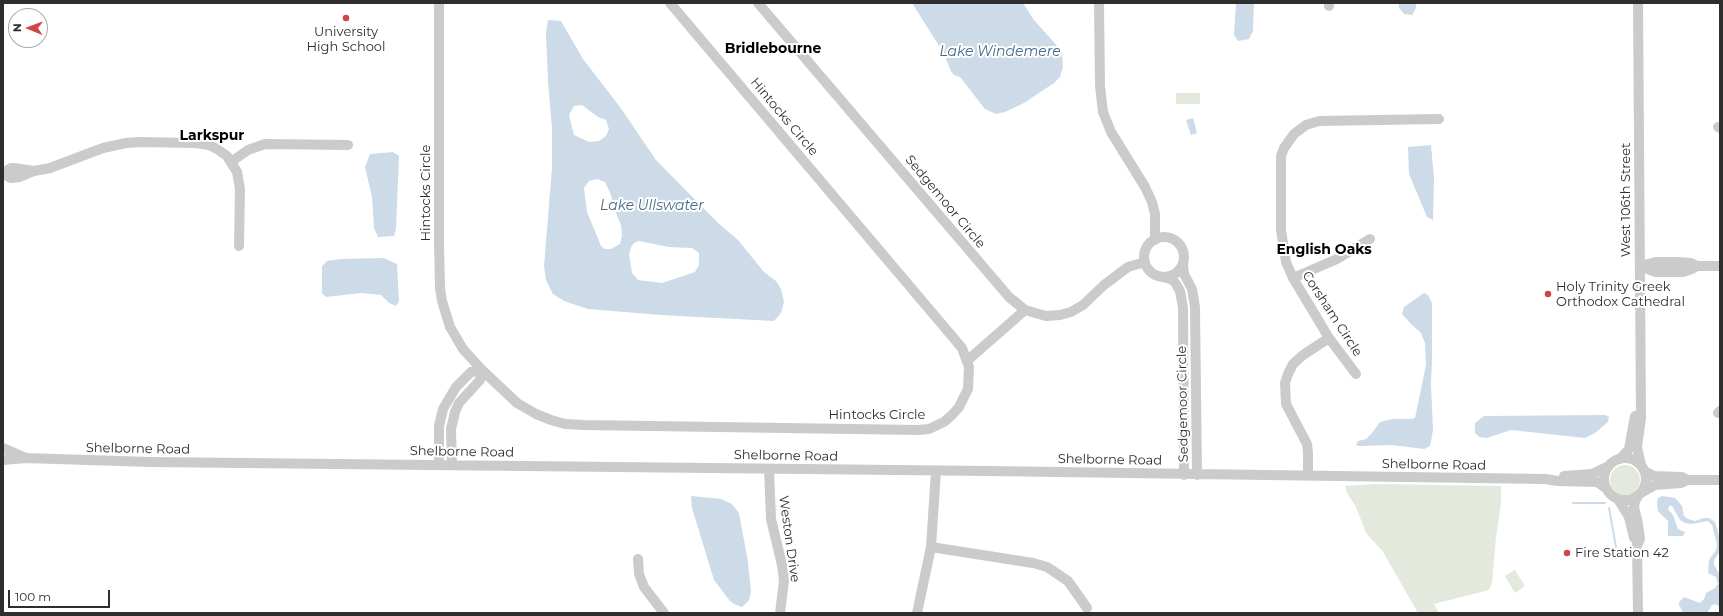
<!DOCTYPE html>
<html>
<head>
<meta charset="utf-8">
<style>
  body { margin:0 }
  #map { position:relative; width:1723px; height:616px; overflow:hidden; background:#fff; font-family:Montserrat,sans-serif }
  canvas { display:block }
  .frame { position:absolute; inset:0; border:4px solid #2e2e2e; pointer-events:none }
  .north { position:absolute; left:8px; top:8px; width:40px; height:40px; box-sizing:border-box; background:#fff; border:1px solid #ababab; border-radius:50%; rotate:271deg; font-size:11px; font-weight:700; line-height:16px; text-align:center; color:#2e2e2e }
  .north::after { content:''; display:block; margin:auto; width:14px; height:18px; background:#d0454a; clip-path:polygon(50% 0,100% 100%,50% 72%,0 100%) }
  .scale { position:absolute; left:8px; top:590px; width:102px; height:18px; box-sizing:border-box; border:2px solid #2e2e2e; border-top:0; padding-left:5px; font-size:12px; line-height:14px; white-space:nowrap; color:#2e2e2e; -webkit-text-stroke:3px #fff; paint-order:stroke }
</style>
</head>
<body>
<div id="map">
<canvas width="1723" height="616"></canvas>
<div class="frame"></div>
<div class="north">N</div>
<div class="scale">100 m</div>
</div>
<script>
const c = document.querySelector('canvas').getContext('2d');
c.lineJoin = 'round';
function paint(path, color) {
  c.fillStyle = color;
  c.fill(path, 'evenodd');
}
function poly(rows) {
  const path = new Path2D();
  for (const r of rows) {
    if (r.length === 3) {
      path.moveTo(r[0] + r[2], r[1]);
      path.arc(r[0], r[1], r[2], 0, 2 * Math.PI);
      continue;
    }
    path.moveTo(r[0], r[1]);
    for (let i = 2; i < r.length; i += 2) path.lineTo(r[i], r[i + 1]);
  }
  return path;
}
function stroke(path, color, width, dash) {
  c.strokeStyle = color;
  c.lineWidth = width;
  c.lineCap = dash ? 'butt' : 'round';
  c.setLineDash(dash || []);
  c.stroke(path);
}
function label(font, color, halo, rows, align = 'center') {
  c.font = font + ' Montserrat,sans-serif';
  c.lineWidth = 4;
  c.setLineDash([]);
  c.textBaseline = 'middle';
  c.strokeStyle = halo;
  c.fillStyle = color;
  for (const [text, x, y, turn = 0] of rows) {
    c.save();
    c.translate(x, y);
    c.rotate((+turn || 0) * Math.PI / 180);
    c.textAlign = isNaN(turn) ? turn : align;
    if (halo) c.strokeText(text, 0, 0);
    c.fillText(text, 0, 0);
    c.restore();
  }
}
const green = poly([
  [1176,93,1200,93,1200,104,1176,104],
  [1625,480,15],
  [1374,484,1501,486,1501,503,1496,537,1492,583,1489,590,1434,604,1439,613,1418,613,1383,552,1366,533,1356,507,1347,493,1345,486],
  [1515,570,1525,586,1515,593,1505,576]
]);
const water = poly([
  [912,3,1023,3,1034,20,1059,48,1062,55,1063,67,1060,77,1054,83,1024,103,1005,112,996,114,985,109,960,77,954,75,951,71,943,52],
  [1236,3,1254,3,1253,31,1249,39,1238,41,1234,35],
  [1399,3,1416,3,1416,8,1412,15,1404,14,1399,8],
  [548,20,561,21,583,59,620,107,656,160,717,222,738,240,764,272,776,281,781,289,784,302,781,313,774,321,661,315,588,309,564,301,553,294,546,280,544,266,552,168,552,129,548,81,546,33],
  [582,105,598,117,606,120,609,129,606,136,599,141,589,142,574,135,569,115,574,106],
  [597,179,605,182,611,195,616,213,621,225,622,236,620,244,611,249,605,249,601,246,587,212,584,188,589,181],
  [639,241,669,247,692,248,699,253,699,265,695,272,662,283,638,280,632,273,629,255,631,247,634,243],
  [1193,118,1197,133,1191,135,1186,120],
  [1431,145,1434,178,1433,220,1427,217,1409,174,1408,147],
  [393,152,399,156,396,228,394,236,378,237,374,228,372,197,365,167,370,154],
  [384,258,397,264,399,301,396,306,389,303,381,295,361,293,326,297,322,293,322,266,327,261,340,259],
  [1424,293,1428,295,1432,303,1432,360,1431,384,1433,430,1430,446,1424,449,1392,445,1359,446,1356,445,1358,441,1366,439,1372,433,1380,422,1392,419,1411,419,1415,418,1426,365,1425,343,1421,333,1411,324,1402,314,1404,307],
  [1605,415,1609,417,1608,422,1595,433,1585,438,1511,430,1487,438,1479,437,1475,433,1475,423,1484,416],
  [691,496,721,499,732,504,739,513,748,562,751,592,749,600,742,607,734,604,730,601,714,580,692,508],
  [1662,496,1675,498,1678,501,1682,506,1684,516,1688,519,1695,521,1704,518,1709,518,1715,522,1720,539,1720,552,1714,560,1714,565,1720,575,1720,607,1715,604,1712,605,1707,613,1683,613,1679,605,1679,602,1684,597,1700,603,1704,599,1706,593,1715,588,1718,584,1716,577,1708,573,1709,560,1716,550,1717,544,1712,525,1708,521,1692,524,1685,523,1680,520,1672,506,1669,506,1668,509,1673,515,1678,529,1685,532,1683,536,1668,536,1668,521,1658,511,1657,504,1658,498]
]);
const stream = poly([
  [1573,503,1605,503],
  [1609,508,1616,547]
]);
const minor = poly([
  [439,3,439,243,440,288,442,301,450,327,463,349,482,370,517,403,536,414,551,420,565,424,584,425,918,430,929,429,944,422,952,415,959,407,968,389,969,367,962,348,670,3],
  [758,3,1009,297,1025,310,1046,316,1060,315,1071,312,1083,305,1104,285,1128,267,1145,262],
  [1099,3,1100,86,1103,112,1111,132,1145,187,1152,202,1155,214,1155,240],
  [1638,3,1641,418,1637,447,1641,465],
  [1329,6,1329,3],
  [1718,127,1720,128],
  [231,162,248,150,265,144,348,145],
  [3,173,11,168,14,168,34,171],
  [3,174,11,178,20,177,34,171,50,168,103,148,126,143,139,142,196,143,209,145,217,149,227,156,237,172,240,189,239,246],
  [1164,257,20],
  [1183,264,1184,274,1192,289,1195,307,1197,475],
  [1640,266,1656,262,1677,262,1691,263,1697,266,1720,266],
  [1640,266,1656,272,1683,272,1692,269,1697,266],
  [1163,277,1173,280,1176,284,1180,291,1183,308,1184,475],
  [1293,278,1337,259,1370,239],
  [968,360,1025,310],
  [1356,374,1329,338,1293,278,1286,262,1281,230,1281,156,1284,148,1294,134,1306,125,1319,121,1439,119],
  [1718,413,1720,411],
  [3,448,26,458],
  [1625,479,21],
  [1620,459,1629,449,1635,416],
  [3,460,26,458,150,462,989,471,1545,479,1558,481,1597,482,1607,489],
  [439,465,439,426,443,409,456,387,471,372,482,370],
  [452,465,451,429,455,412,459,403,480,380,482,370],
  [769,469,771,519,782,565,784,581,780,613],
  [1644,471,1654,476,1682,477,1687,480,1720,480],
  [1308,476,1308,453,1307,444,1286,404,1285,383,1288,374,1293,364,1303,355,1329,338],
  [1564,476,1592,474,1609,466],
  [1641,493,1655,485,1681,483,1685,481],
  [1618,499,1629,517,1634,538],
  [931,547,1033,563,1047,567,1068,581,1087,608],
  [638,559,639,574,644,587,664,613],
  [917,613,931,547,936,471],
  [1638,613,1637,545,1640,539,1638,524,1634,507,1635,501,1638,496]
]);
const markers = [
  [346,18,4,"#d0454a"],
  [1548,294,4,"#d0454a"],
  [1567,553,4,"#d0454a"]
];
const poiNames = [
  ["University",346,32,"center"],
  ["High School",346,47,"center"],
  ["Holy Trinity Greek",1556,287],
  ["Orthodox Cathedral",1556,302],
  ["Fire Station 42",1575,553]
];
const streetNames = [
  ["Hintocks Circle",784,117,50],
  ["Hintocks Circle",426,193,-90],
  ["West 106th Street",1626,200,-90],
  ["Sedgemoor Circle",945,202,50],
  ["Corsham Circle",1332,314,57],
  ["Sedgemoor Circle",1183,404,-91],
  ["Hintocks Circle",877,415],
  ["Shelborne Road",138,449,1],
  ["Shelborne Road",462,452,1],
  ["Shelborne Road",786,456,1],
  ["Shelborne Road",1110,460,1],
  ["Shelborne Road",1434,465,1],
  ["Weston Drive",789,539,82]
];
const neighbourhoodNames = [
  ["Bridlebourne",773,49],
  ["Larkspur",212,136],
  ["English Oaks",1324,250]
];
const waterNames = [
  ["Lake Windemere",1000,52],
  ["Lake Ullswater",652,206]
];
paint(green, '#e3eadd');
paint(water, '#ccdbe7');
stroke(stream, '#ccdbe7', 2);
stroke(minor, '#cbcbcb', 10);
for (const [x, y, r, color] of markers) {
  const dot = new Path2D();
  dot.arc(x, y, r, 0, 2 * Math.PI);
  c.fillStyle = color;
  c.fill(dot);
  stroke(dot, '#fff', 1.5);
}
label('13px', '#2e2e2e', '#fff', poiNames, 'left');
label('13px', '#2e2e2e', '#fff', streetNames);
label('bold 14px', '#000', '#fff', neighbourhoodNames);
label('italic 14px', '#466b86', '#fff', waterNames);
</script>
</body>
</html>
